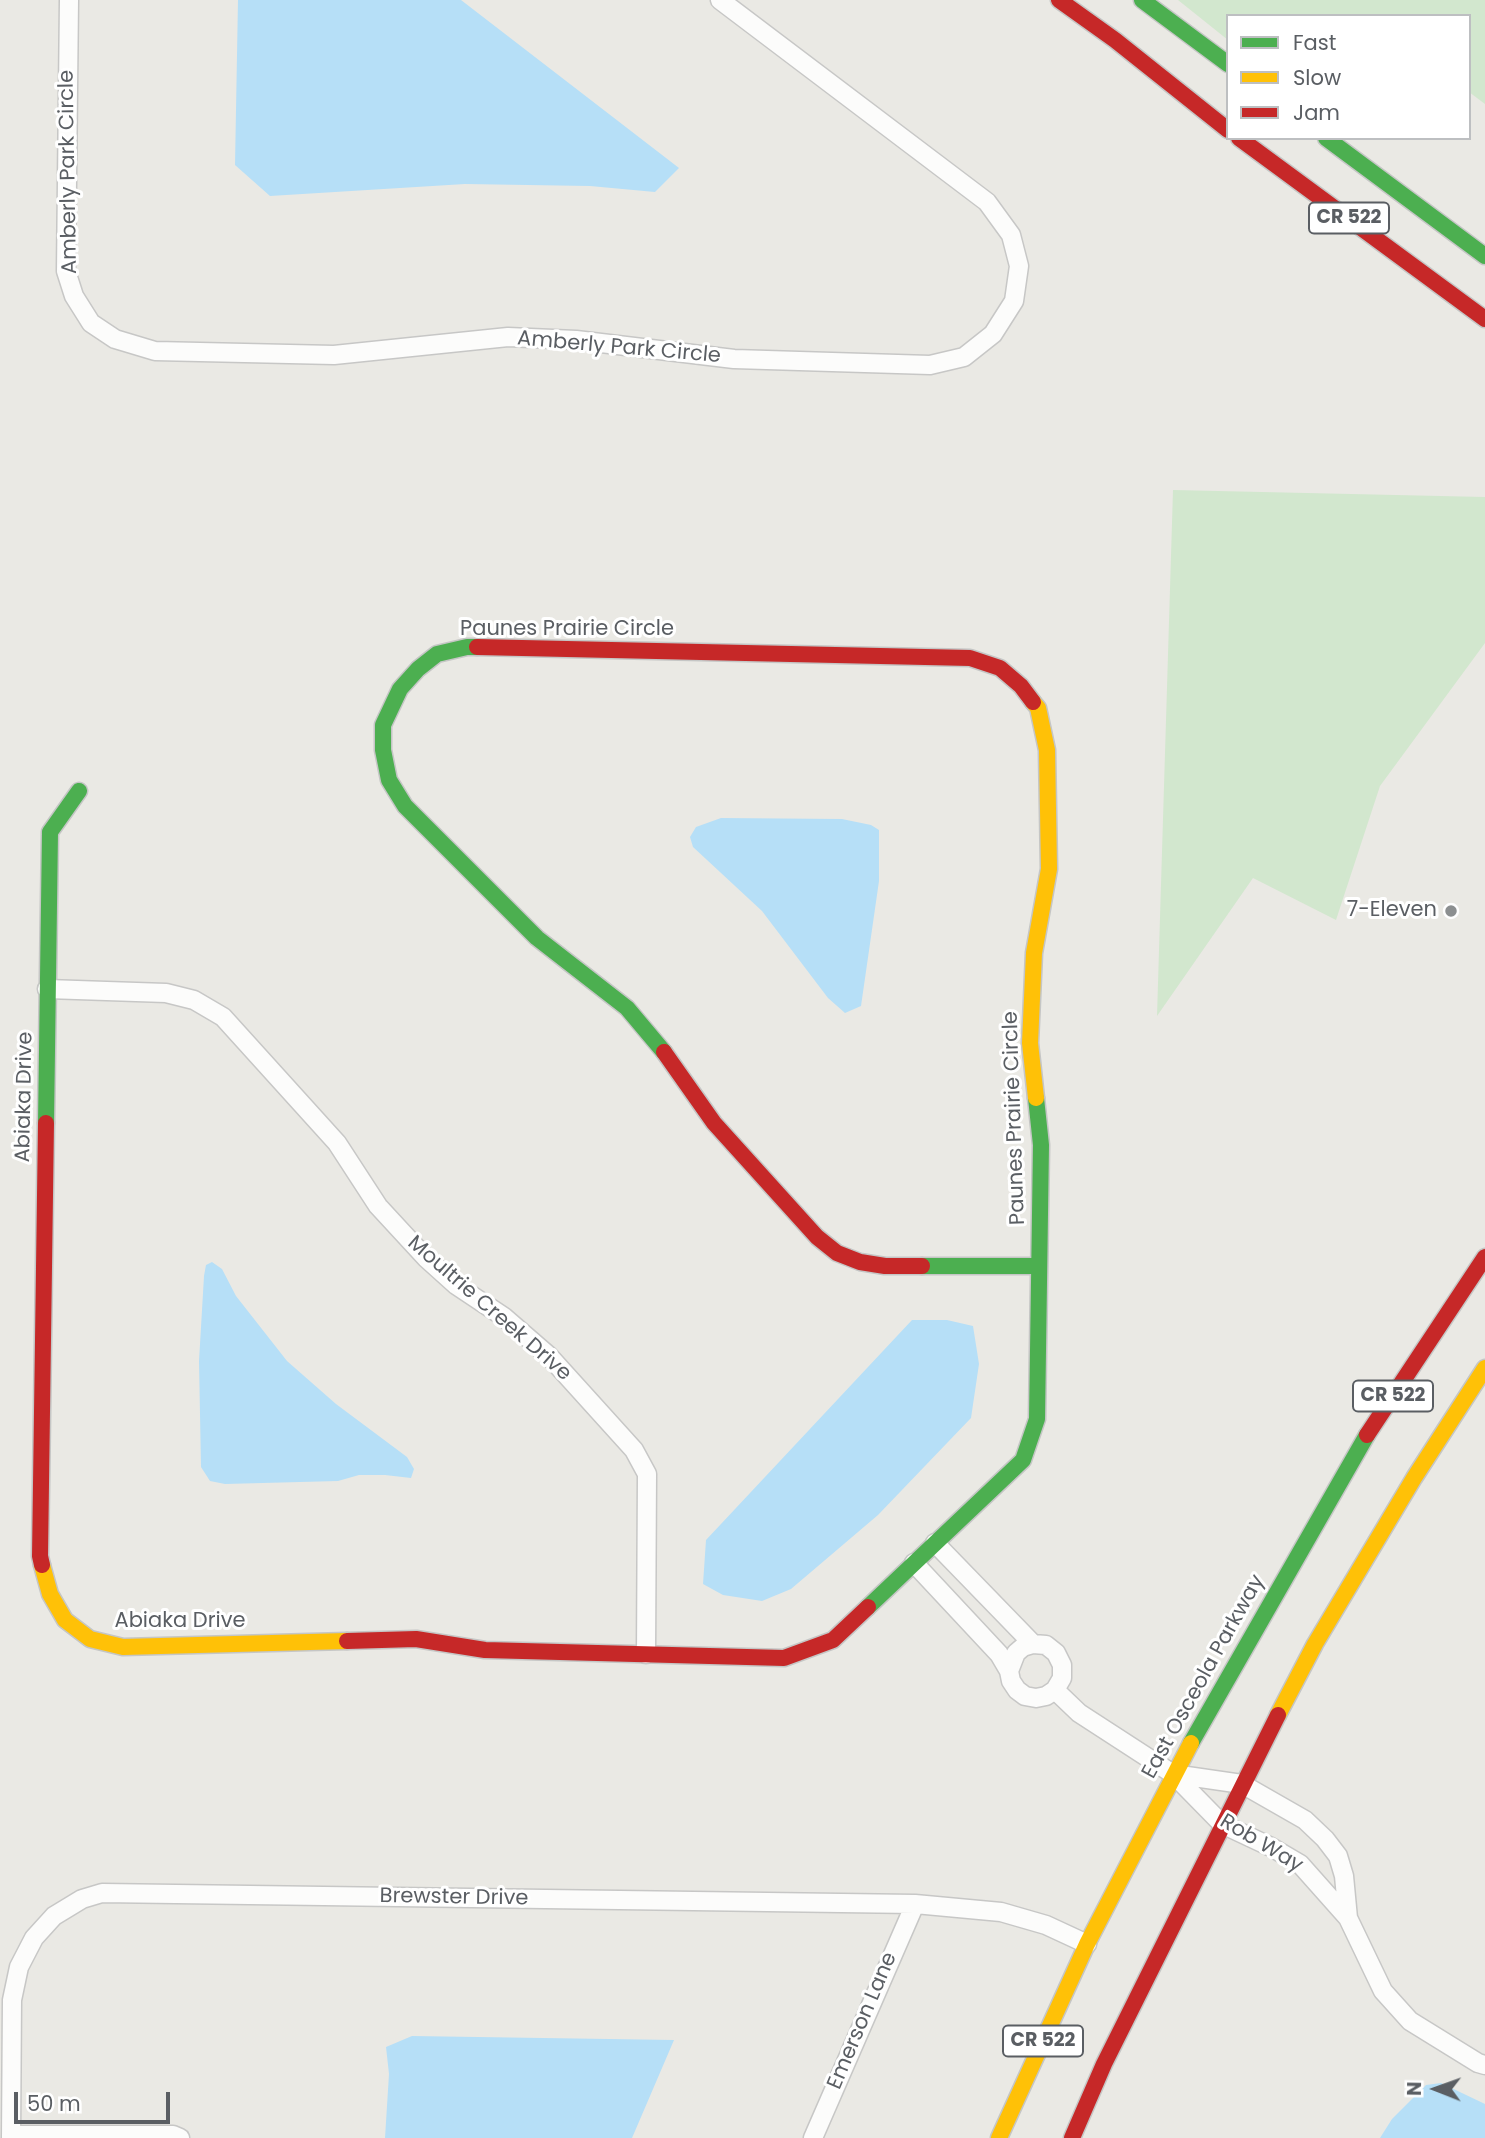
<!DOCTYPE html>
<html>
<head>
<meta charset="utf-8">
<style>
  body { margin:0 }
  #map { position:relative; width:1485px; height:2138px; overflow:hidden; background:#eae9e4; font-family:Poppins,sans-serif }
  canvas { display:block }
  .legend { position:absolute; left:1226px; top:14px; width:245px; height:126px; box-sizing:border-box; background:#fff; border:2px solid #bdbfc1; margin:0; padding:9px 12px; list-style:none; font-size:21px; color:#5a5e63 }
  .legend li { display:flex; align-items:center; gap:14px; height:35px }
  .legend b { width:35px; border:2px solid #bdbfc1 }
  .north { position:absolute; left:1401px; top:2054px; width:70px; height:70px; -webkit-text-stroke:5px #fff; paint-order:stroke; rotate:271deg; font-size:19px; font-weight:700; line-height:28px; text-align:center; color:#5a5e63 }
  .north::after { content:''; display:block; margin:auto; width:24px; height:32px; background:#5a5e63; clip-path:polygon(50% 0,100% 100%,50% 72%,0 100%) }
  .scale { position:absolute; left:14px; top:2092px; width:156px; height:32px; box-sizing:border-box; border:4px solid #5a5e63; border-top:0; padding-left:9px; font-size:21px; line-height:24px; white-space:nowrap; color:#5a5e63; -webkit-text-stroke:5px #fff; paint-order:stroke }
</style>
</head>
<body>
<div id="map">
<canvas width="1485" height="2138"></canvas>
<ul class="legend">
<li><b style="height:9px;background:#4caf50"></b>Fast</li>
<li><b style="height:9px;background:#ffc107"></b>Slow</li>
<li><b style="height:9px;background:#c62828"></b>Jam</li>
</ul>
<div class="north">N</div>
<div class="scale">50 m</div>
</div>
<script>
const c = document.querySelector('canvas').getContext('2d');
c.lineJoin = 'round';
function paint(path, color) {
  c.fillStyle = color;
  c.fill(path, 'evenodd');
}
function poly(rows) {
  const path = new Path2D();
  for (const r of rows) {
    path.moveTo(r[0], r[1]);
    for (let i = 2; i < r.length; i += 2) path.lineTo(r[i], r[i + 1]);
  }
  return path;
}
function stroke(path, color, width, dash) {
  c.strokeStyle = color;
  c.lineWidth = width;
  c.lineCap = dash ? 'butt' : 'round';
  c.setLineDash(dash || []);
  c.stroke(path);
}
function label(font, color, halo, rows, align = 'center') {
  c.font = font + ' Poppins,sans-serif';
  c.lineWidth = 6;
  c.setLineDash([]);
  c.textBaseline = 'middle';
  c.strokeStyle = halo;
  c.fillStyle = color;
  for (const [text, x, y, turn = 0] of rows) {
    c.save();
    c.translate(x, y);
    c.rotate((+turn || 0) * Math.PI / 180);
    c.textAlign = isNaN(turn) ? turn : align;
    if (halo) c.strokeText(text, 0, 0);
    c.fillText(text, 0, 0);
    c.restore();
  }
}
const green = poly([
  [1178,0,1485,0,1485,104,1469,92,1469,16,1228,16,1228,40],
  [1173,490,1485,497,1485,643,1380,786,1336,920,1253,878,1157,1016]
]);
const water = poly([
  [238,0,461,0,679,168,655,192,590,186,465,184,270,196,235,165],
  [721,818,842,819,871,825,879,830,879,881,861,1006,845,1013,828,998,762,911,693,847,690,837,696,827],
  [212,1262,222,1269,236,1296,287,1361,336,1404,407,1457,414,1469,411,1478,385,1475,359,1475,338,1481,225,1484,210,1481,201,1467,199,1361,204,1276,206,1265],
  [912,1320,947,1320,973,1326,979,1364,971,1418,878,1515,791,1589,762,1601,723,1595,703,1584,706,1540],
  [412,2036,674,2040,632,2138,385,2138,389,2074,386,2047],
  [1441,2083,1485,2104,1485,2138,1380,2138,1392,2119,1426,2085]
]);
const street = poly([
  [69,0,66,271,74,296,91,323,115,339,155,351,334,355,508,337,576,340,734,359,930,365,964,357,993,334,1014,301,1019,266,1011,235,987,202,720,0],
  [47,989,166,993,194,1000,223,1017,337,1143,378,1206,426,1258,456,1285,504,1317,549,1356,634,1450,647,1474,646,1654],
  [935,1543,1033,1644],
  [914,1563,999,1654,1009,1671,1011,1681,1017,1690,1025,1696,1036,1698,1046,1696,1055,1690,1062,1678,1062,1665,1056,1653,1046,1645,1033,1644,1023,1647,1016,1653,1009,1671],
  [1055,1690,1079,1713,1173,1774,1222,1824,1271,1847,1300,1864,1348,1918,1383,1991,1410,2021,1478,2063,1485,2065],
  [1173,1774,1242,1784,1305,1820,1325,1839,1338,1856,1344,1876,1348,1918],
  [11,2135,173,2135,180,2138],
  [11,2138,12,2000,19,1967,34,1938,54,1916,82,1899,102,1893,915,1904,1001,1912,1046,1925,1087,1944],
  [813,2138,915,1904]
]);
const fast = poly([
  [1142,0,1228,64],
  [1326,138,1485,256],
  [477,647,467,647,437,654,418,669,400,689,383,725,383,750,389,780,405,806,537,938,627,1008,664,1052],
  [46,1123,50,832,79,791],
  [922,1266,1039,1266],
  [868,1607,1023,1460,1037,1419,1041,1145,1036,1098],
  [1191,1743,1367,1435]
]);
const slow = poly([
  [1033,702,1038,708,1047,750,1049,869,1034,953,1030,1043,1036,1098],
  [42,1565,50,1594,65,1620,90,1639,123,1647,347,1641],
  [1278,1715,1315,1644,1414,1478,1485,1368],
  [999,2138,1087,1944,1191,1743]
]);
const jam = poly([
  [1059,0,1115,40,1228,130],
  [1239,138,1485,319],
  [477,647,970,658,1000,668,1021,686,1033,702],
  [664,1052,714,1123,817,1237,837,1253,860,1262,885,1266,922,1266],
  [1367,1435,1485,1257],
  [42,1565,40,1556,46,1123],
  [347,1641,416,1639,485,1650,784,1658,833,1640,868,1607],
  [1072,2138,1104,2064,1278,1715]
]);
const markers = [
  [1451,911,7,"#8c8f90"]
];
const shields = [
  [1349,218,80],
  [1393,1396,80],
  [1043,2041,80]
];
const shieldNames = [
  ["CR 522",1349,218],
  ["CR 522",1393,1396],
  ["CR 522",1043,2041]
];
const streetNames = [
  ["Amberly Park Circle",69,172,-91],
  ["Amberly Park Circle",619,348,5],
  ["Paunes Prairie Circle",567,630],
  ["Abiaka Drive",25,1097,-89],
  ["Paunes Prairie Circle",1015,1118,-92],
  ["Moultrie Creek Drive",489,1309,41],
  ["Abiaka Drive",180,1622],
  ["East Osceola Parkway",1204,1677,-61],
  ["Rob Way",1261,1844,31],
  ["Brewster Drive",454,1898,1],
  ["Emerson Lane",863,2021,-67]
];
const poiNames = [
  ["7-Eleven",1437,911]
];
paint(green, '#d2e7ce');
paint(water, '#b6dff7');
stroke(street, '#c7c7c6', 21);
stroke(fast, '#c5c6c5', 19);
stroke(slow, '#c5c6c5', 19);
stroke(jam, '#c5c6c5', 19);
stroke(street, '#fcfcfb', 18);
stroke(fast, '#4caf50', 16);
stroke(slow, '#ffc107', 16);
stroke(jam, '#c62828', 16);
for (const [x, y, r, color] of markers) {
  const dot = new Path2D();
  dot.arc(x, y, r, 0, 2 * Math.PI);
  c.fillStyle = color;
  c.fill(dot);
  stroke(dot, '#fff', 2.5);
}
for (const [x, y, w] of shields) {
  const box = new Path2D();
  box.roundRect(x - w / 2, y - 15.5, w, 31, 5);
  c.fillStyle = '#fff';
  c.fill(box);
  stroke(box, '#5a5e63', 2);
}
label('bold 19px', '#5a5e63', null, shieldNames);
label('21px', '#5a5e63', '#fff', streetNames);
label('21px', '#5a5e63', '#fff', poiNames, 'right');
</script>
</body>
</html>
